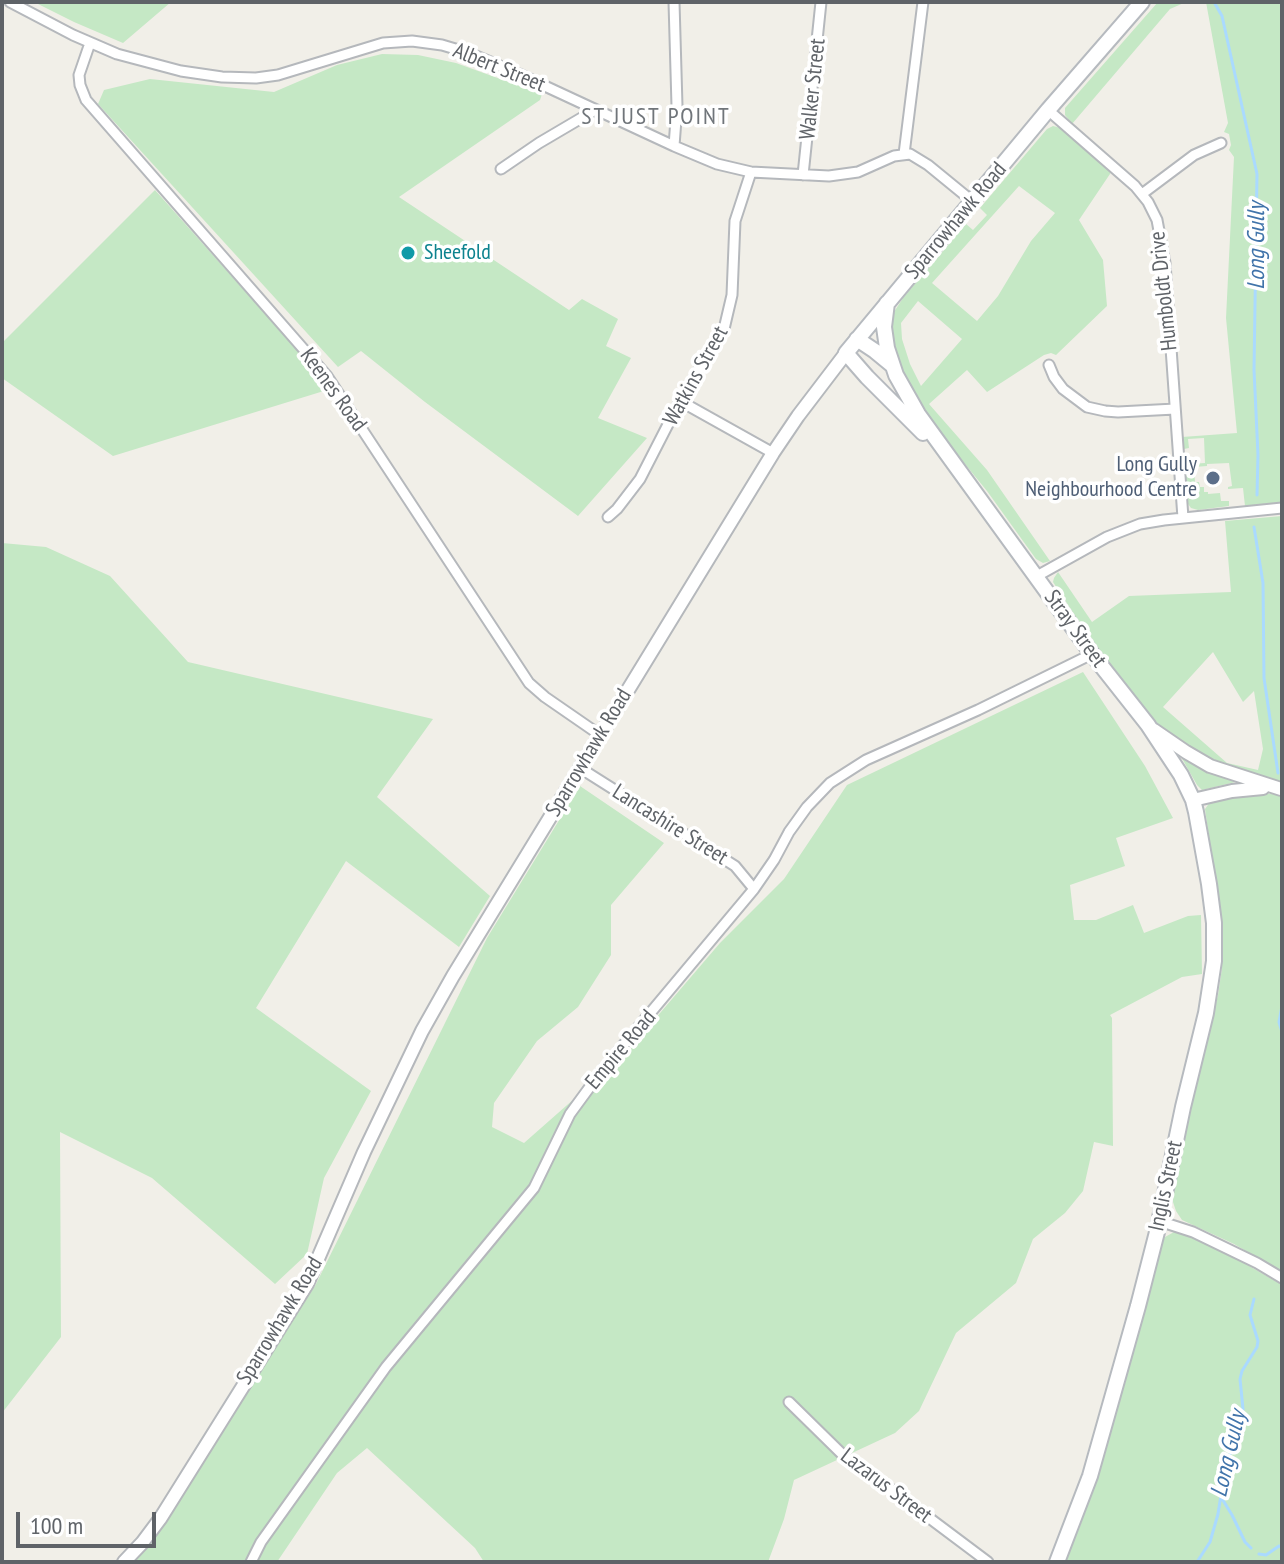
<!DOCTYPE html>
<html>
<head>
<meta charset="utf-8">
<style>
  body { margin:0 }
  #map { position:relative; width:1284px; height:1564px; overflow:hidden; background:#f1efe8; font-family:"PT Sans Narrow",sans-serif }
  canvas { display:block }
  .frame { position:absolute; inset:0; border:4px solid #5f6368; pointer-events:none }
  .scale { position:absolute; left:16px; top:1512px; width:140px; height:36px; box-sizing:border-box; border:4px solid #5f6368; border-top:0; padding-left:10px; font-size:24px; line-height:28px; white-space:nowrap; color:#5f6368; -webkit-text-stroke:6px #fff; paint-order:stroke }
</style>
</head>
<body>
<div id="map">
<canvas width="1284" height="1564"></canvas>
<div class="frame"></div>
<div class="scale">100 m</div>
</div>
<script>
const c = document.querySelector('canvas').getContext('2d');
c.lineJoin = 'round';
function paint(path, color) {
  c.fillStyle = color;
  c.fill(path, 'evenodd');
}
function poly(rows) {
  const path = new Path2D();
  for (const r of rows) {
    path.moveTo(r[0], r[1]);
    for (let i = 2; i < r.length; i += 2) path.lineTo(r[i], r[i + 1]);
  }
  return path;
}
function stroke(path, color, width, dash) {
  c.strokeStyle = color;
  c.lineWidth = width;
  c.lineCap = dash ? 'butt' : 'round';
  c.setLineDash(dash || []);
  c.stroke(path);
}
function label(font, color, halo, rows, align = 'center') {
  c.font = font + ' "PT Sans Narrow",sans-serif';
  c.lineWidth = 7;
  c.setLineDash([]);
  c.textBaseline = 'middle';
  c.strokeStyle = halo;
  c.fillStyle = color;
  for (const [text, x, y, turn = 0] of rows) {
    c.save();
    c.translate(x, y);
    c.rotate((+turn || 0) * Math.PI / 180);
    c.textAlign = isNaN(turn) ? turn : align;
    if (halo) c.strokeText(text, 0, 0);
    c.fillText(text, 0, 0);
    c.restore();
  }
}
const green = poly([
  [34,2,171,2,123,43,74,22],
  [1158,2,1186,2,1170,9,1072,124,1065,115,1065,108],
  [1206,2,1280,2,1282,18,1282,502,1245,506,1243,488,1228,489,1228,487,1232,486,1229,463,1207,464,1207,466,1194,467,1195,482,1199,482,1200,487,1204,487,1204,492,1208,492,1208,494,1220,493,1221,501,1229,501,1229,506,1198,510,1191,508,1188,504,1183,458,1189,456,1190,464,1205,463,1204,438,1188,439,1189,448,1184,449,1182,437,1237,433,1226,318,1234,157,1229,150,1231,145,1229,134,1224,132,1228,123],
  [382,54,418,55,456,63,542,94,540,100,399,197,569,310,582,299,618,319,606,346,631,358,598,418,647,438,578,516,425,402,361,351,338,367,98,104,104,90,150,79,274,92,337,65],
  [1053,126,1061,128,1112,171,1079,220,1103,260,1107,306,1056,355,1051,353,1044,355,987,392,967,370,929,404,987,470,1050,561,1043,563,1036,559,987,491,929,420,905,382,893,350,889,329,892,315,903,298,966,224,973,230,987,215,980,208,1047,129],
  [1019,186,1055,213,1031,241,998,296,977,321,932,283],
  [918,301,962,339,921,386,910,364,902,339,901,323],
  [155,190,300,353,327,390,113,456,2,378,2,343],
  [1282,516,1282,782,1228,770,1167,734,1145,709,1083,628,1053,582,1054,578,1058,572,1092,622,1129,596,1231,592,1225,521],
  [1213,652,1243,702,1254,691,1263,749,1258,770,1227,763,1163,707],
  [2,543,46,547,110,576,188,662,433,719,377,797,490,896,459,947,346,861,256,1008,371,1091,324,1178,307,1254,275,1284,152,1178,60,1132,61,1337,2,1413],
  [1083,672,1145,766,1173,818,1116,838,1125,866,1070,885,1074,920,1096,920,1133,905,1144,933,1188,916,1201,915,1202,974,1182,977,1110,1015,1112,1018,1113,1146,1094,1142,1083,1191,1065,1213,1033,1239,1016,1283,956,1333,919,1411,895,1433,794,1480,784,1519,768,1562,484,1562,475,1548,367,1448,337,1473,277,1562,135,1562,315,1286,487,938,580,786,664,843,611,905,611,955,578,1007,537,1041,494,1103,492,1127,524,1143,625,1054,720,943,784,879,847,785],
  [1180,755,1240,781,1202,790,1197,785],
  [1261,793,1282,795,1282,1272,1234,1244,1182,1220,1176,1211,1172,1199,1192,1100,1218,995,1222,968,1221,924,1205,809,1210,802,1225,798],
  [1174,1232,1183,1234,1232,1256,1282,1285,1282,1562,1065,1562,1080,1526,1100,1469,1162,1243,1165,1237]
]);
const stream = poly([
  [1214,2,1222,16,1257,174,1254,370,1258,455,1257,495],
  [1254,527,1263,583,1264,678,1278,773],
  [1282,799,1282,801],
  [1282,1006,1279,1022,1282,1032],
  [1221,1497,1232,1515,1245,1542,1251,1548],
  [1259,1554,1266,1555,1279,1546,1282,1547],
  [1197,1562,1210,1542,1218,1514,1226,1463,1234,1445,1241,1418,1243,1409,1240,1379,1242,1371,1257,1347,1258,1341,1250,1315,1254,1299]
]);
const minor = poly([
  [10,2,73,35,117,54,181,71,222,77,256,78,278,75,383,43,412,41,442,45,469,53,519,74,674,146,717,164,751,172,829,176,858,172,894,156,910,154,928,165,972,201],
  [674,2,677,106,674,146],
  [90,43,79,75,80,85,86,100,327,376,529,683,545,697,600,735],
  [1048,110,1135,186,1148,202,1157,220,1165,263,1183,518],
  [904,154,923,2],
  [501,169,539,143,595,110],
  [803,175,821,2],
  [1142,194,1194,155,1221,143],
  [1049,365,1054,377,1063,389,1087,407,1105,411,1118,412,1175,409],
  [680,401,773,453],
  [608,517,617,509,640,479,680,401,724,329,732,295,735,221,751,172],
  [1037,576,1107,537,1140,524,1164,520,1282,508],
  [580,768,735,866,754,889],
  [1159,1221,1193,1232,1257,1263,1282,1278],
  [789,1402,843,1455,880,1481,988,1562],
  [251,1562,261,1542,386,1367,534,1188,570,1114,600,1073,754,889,774,860,789,832,807,807,830,783,866,760,978,710,1092,654]
]);
const tertiary = poly([
  [1154,730,1186,752,1210,766,1281,789],
  [1193,800,1232,791,1263,788],
  [124,1562,142,1543,160,1519,307,1284,364,1152,422,1031,453,976,773,453,798,416,846,353]
]);
const secondary = poly([
  [887,303,884,327,887,348,896,375,918,414,1092,654,1148,725,1181,775,1193,800,1196,812,1209,884,1214,923,1214,961,1206,1013,1183,1107,1157,1232,1138,1306,1090,1476,1057,1562],
  [857,339,875,351,892,365],
  [923,433,867,377,846,353,1048,110,1142,2]
]);
const markers = [
  [408,253,8,"#0f9aa8"],
  [1213,478,8,"#5c6f8a"]
];
const streetNames = [
  ["Albert Street",499,68,22],
  ["Walker Street",813,89,-84],
  ["Sparrowhawk Road",956,221,-50],
  ["Humboldt Drive",1164,291,-96],
  ["Watkins Street",696,376,-61],
  ["Keenes Road",333,390,54],
  ["Stray Street",1075,629,54],
  ["Sparrowhawk Road",589,753,-59],
  ["Lancashire Street",670,825,32],
  ["Empire Road",621,1050,-50],
  ["Inglis Street",1166,1186,-78],
  ["Sparrowhawk Road",280,1321,-59],
  ["Lazarus Street",886,1486,37]
];
const cultureNames = [
  ["Sheefold",424,253]
];
const serviceNames = [
  ["Long Gully",1197,465],
  ["Neighbourhood Centre",1197,490]
];
const neighbourhoodNames = [
  ["ST JUST POINT",656,117]
];
const waterNames = [
  ["Long Gully",1257,246,-90],
  ["Long Gully",1229,1454,-77]
];
paint(green, '#c5e8c5');
stroke(stream, '#aadaff', 3);
stroke(minor, '#b5b8bc', 13);
stroke(tertiary, '#b5b8bc', 16);
stroke(secondary, '#b6babf', 18);
stroke(minor, '#fff', 9);
stroke(tertiary, '#fff', 12);
stroke(secondary, '#fff', 14);
for (const [x, y, r, color] of markers) {
  const dot = new Path2D();
  dot.arc(x, y, r, 0, 2 * Math.PI);
  c.fillStyle = color;
  c.fill(dot);
  stroke(dot, '#fff', 3);
}
label('22px', '#5f6368', '#fff', streetNames);
label('22px', '#0d838f', '#fff', cultureNames, 'left');
label('22px', '#4e5e75', '#fff', serviceNames, 'right');
c.letterSpacing = '2px';
label('24px', '#70757a', '#fff', neighbourhoodNames);
c.letterSpacing = '0px';
label('italic 24px', '#4174aa', '#fff', waterNames);
</script>
</body>
</html>
